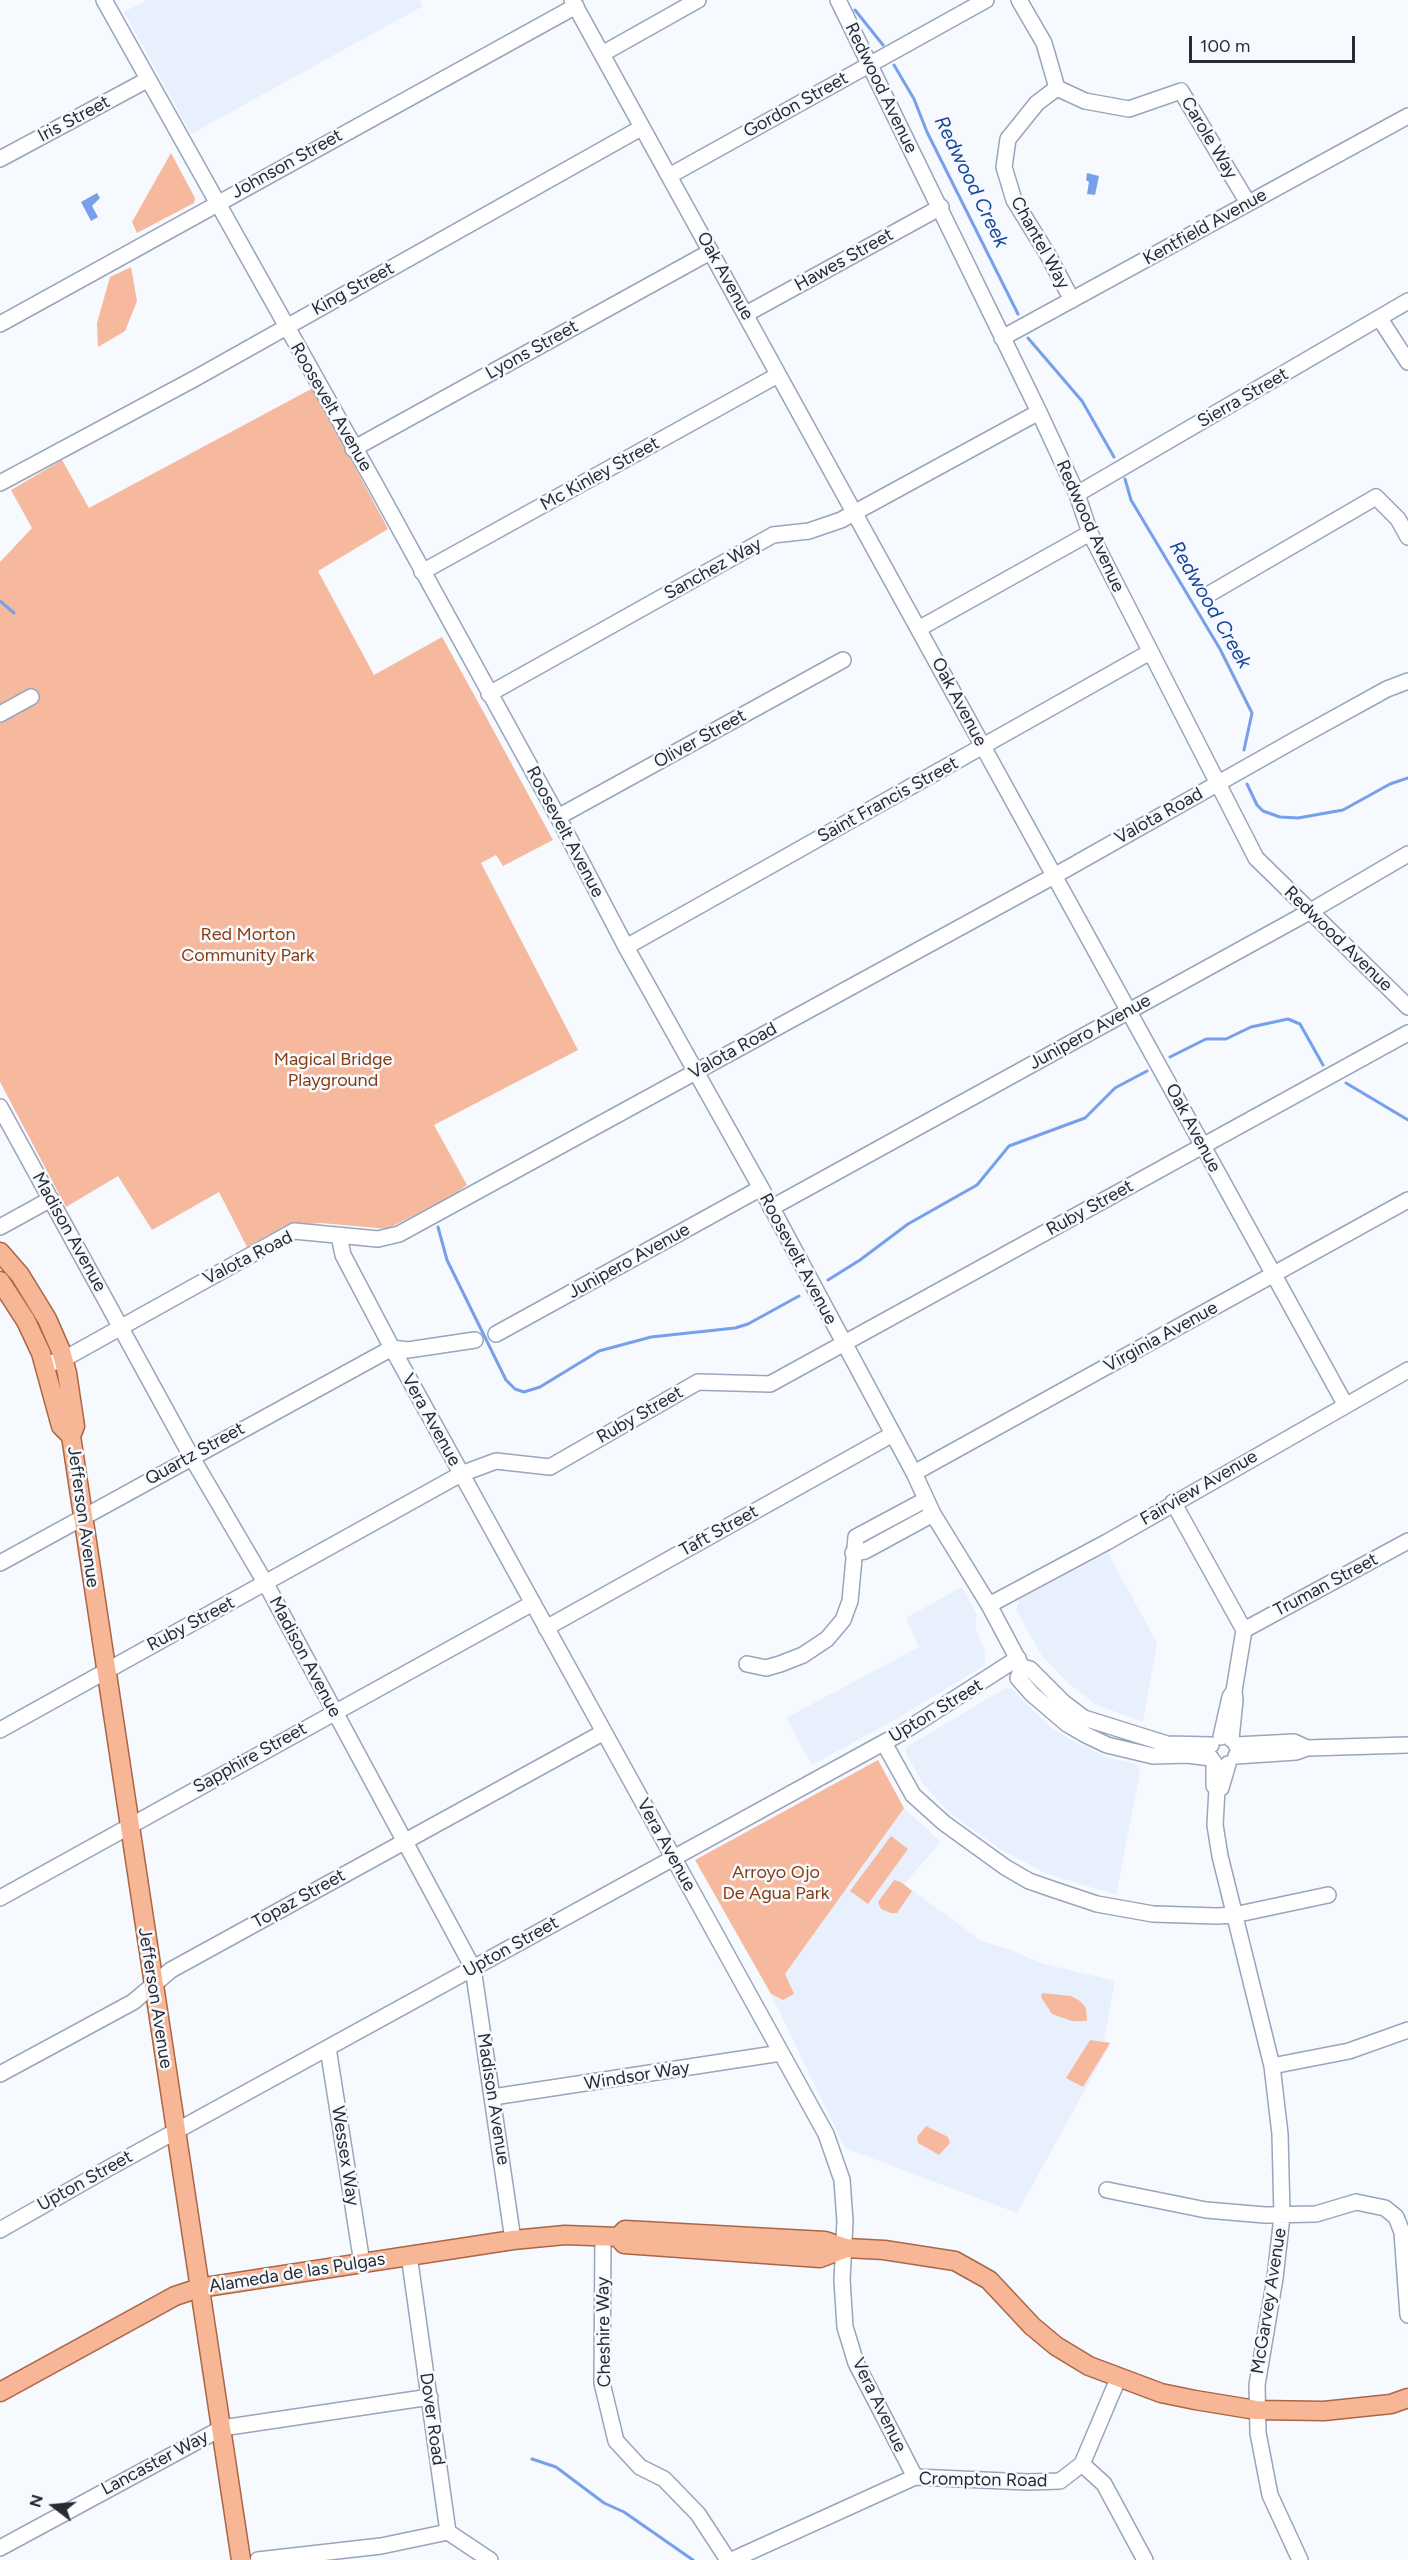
<!DOCTYPE html>
<html>
<head>
<meta charset="utf-8">
<style>
  body { margin:0 }
  #map { position:relative; width:1408px; height:2560px; overflow:hidden; background:#f6f9fe; font-family:Figtree,sans-serif }
  canvas { display:block }
  .north { position:absolute; left:24px; top:2476px; width:60px; height:60px; -webkit-text-stroke:4px #f6f9fe; paint-order:stroke; rotate:286deg; font-size:16px; font-weight:700; line-height:24px; text-align:center; color:#262b34 }
  .north::after { content:''; display:block; margin:auto; width:21px; height:27px; background:#262b34; clip-path:polygon(50% 0,100% 100%,50% 72%,0 100%) }
  .scale { position:absolute; left:1189px; top:36px; width:166px; height:27px; box-sizing:border-box; border:3px solid #262b34; border-top:0; padding-left:8px; font-size:18px; line-height:21px; white-space:nowrap; color:#262b34; -webkit-text-stroke:4px #f6f9fe; paint-order:stroke }
</style>
</head>
<body>
<div id="map">
<canvas width="1408" height="2560"></canvas>
<div class="north">N</div>
<div class="scale">100 m</div>
</div>
<script>
const c = document.querySelector('canvas').getContext('2d');
c.lineJoin = 'round';
function paint(path, color) {
  c.fillStyle = color;
  c.fill(path, 'evenodd');
}
function poly(rows) {
  const path = new Path2D();
  for (const r of rows) {
    path.moveTo(r[0], r[1]);
    for (let i = 2; i < r.length; i += 2) path.lineTo(r[i], r[i + 1]);
  }
  return path;
}
function stroke(path, color, width, dash) {
  c.strokeStyle = color;
  c.lineWidth = width;
  c.lineCap = dash ? 'butt' : 'round';
  c.setLineDash(dash || []);
  c.stroke(path);
}
function label(font, color, halo, rows, align = 'center') {
  c.font = font + ' Figtree,sans-serif';
  c.lineWidth = 5;
  c.setLineDash([]);
  c.textBaseline = 'middle';
  c.strokeStyle = halo;
  c.fillStyle = color;
  for (const [text, x, y, turn = 0] of rows) {
    c.save();
    c.translate(x, y);
    c.rotate((+turn || 0) * Math.PI / 180);
    c.textAlign = isNaN(turn) ? turn : align;
    if (halo) c.strokeText(text, 0, 0);
    c.fillText(text, 0, 0);
    c.restore();
  }
}
const built = poly([
  [147,0,419,0,423,6,191,134,124,12],
  [1108,1553,1157,1643,1143,1722,1095,1704,1068,1683,1042,1656,1016,1610,1020,1599],
  [962,1587,977,1615,975,1626,985,1652,985,1665,900,1717,812,1765,786,1718,919,1647,906,1618],
  [1006,1688,1012,1689,1049,1726,1066,1737,1109,1758,1137,1764,1140,1773,1116,1895,1047,1874,1000,1849,951,1814,923,1784,913,1766,905,1752,906,1747],
  [904,1808,941,1842,904,1884,981,1941,1011,1950,1041,1963,1115,1981,1104,2040,1111,2043,1017,2213,845,2148,771,1994,783,2000,785,1974]
]);
const green = poly([
  [171,153,195,198,194,203,137,233,132,222],
  [131,267,137,301,125,331,98,347,97,323,110,277],
  [313,388,388,529,318,571,374,675,442,637,472,691,553,840,503,866,496,855,481,863,578,1050,434,1125,467,1185,450,1197,387,1229,321,1223,285,1226,247,1247,219,1192,152,1230,118,1176,66,1207,0,1082,0,562,32,528,11,490,62,460,89,508],
  [878,1760,904,1808,785,1974,794,1994,783,2000,771,1994,695,1860],
  [891,1836,908,1849,868,1904,850,1891],
  [894,1880,901,1882,912,1891,897,1913,891,1913,881,1909,878,1902],
  [1042,1993,1071,1996,1080,2001,1086,2008,1087,2021,1072,2021,1052,2014,1041,1997],
  [1090,2040,1110,2043,1083,2087,1066,2078],
  [926,2126,948,2137,950,2143,939,2155,918,2143,917,2137]
]);
const water = poly([
  [1087,173,1099,176,1095,195,1087,194,1089,182,1086,180],
  [97,193,100,198,92,206,98,217,91,221,81,202]
]);
const stream = poly([
  [855,10,883,45],
  [894,65,914,99,927,132,1018,314],
  [1028,338,1082,401,1114,457],
  [1125,479,1131,500,1220,649,1252,713,1244,750],
  [0,601,14,613],
  [1247,784,1257,805,1263,811,1280,817,1298,818,1343,810,1390,784,1408,778],
  [1170,1057,1206,1039,1226,1039,1251,1027,1288,1019,1300,1024,1323,1065],
  [1346,1083,1408,1120],
  [438,1227,447,1260,506,1380,515,1389,524,1392,540,1387,599,1351,651,1337,735,1328,748,1324,799,1296],
  [828,1280,860,1260,908,1224,977,1185,1009,1146,1085,1118,1115,1088,1147,1071],
  [532,2459,556,2467,604,2503,624,2512,693,2560]
]);
const minor = poly([
  [104,0,375,484,558,817,626,947,761,1188,914,1473,933,1514,989,1605,1022,1667],
  [572,0,1345,1404],
  [838,0,1039,412,1077,494,1090,533,1256,858,1408,1007],
  [1019,0,1044,43,1057,88],
  [602,54,698,0],
  [1057,88,1085,101,1129,109,1181,91,1248,203],
  [1057,88,1037,103,1008,139,1004,167,1014,200,1048,255,1072,300],
  [0,159,147,80],
  [669,176,986,0],
  [746,314,941,207],
  [1380,319,1408,362],
  [0,324,576,6],
  [1002,338,1408,116],
  [353,449,710,252],
  [0,483,194,379,641,128],
  [1077,494,1408,301],
  [422,572,778,375],
  [1211,593,1376,497,1398,519,1408,537],
  [920,628,1090,533],
  [489,694,773,535,809,531,841,520,1039,412],
  [0,714,31,697],
  [558,817,843,660],
  [626,947,1150,652],
  [0,1107,191,1456,266,1584,473,1968,513,2240],
  [771,1208,1309,912,1408,854],
  [0,1227,51,1199],
  [339,1236,343,1255,392,1348,826,2134,842,2180,845,2221,842,2280,845,2327,856,2363,915,2477],
  [496,1334,761,1188],
  [45,1365,64,1359,294,1231,378,1239,399,1234,1054,876,1300,737,1387,689,1408,681],
  [914,1473,1408,1200],
  [1173,1502,1244,1630,1234,1691],
  [853,1553,865,1551,933,1514],
  [0,1563,392,1348,408,1350,475,1340],
  [989,1605,1107,1542,1408,1370],
  [546,1628,893,1434],
  [1244,1630,1408,1541],
  [747,1664,766,1668,780,1664,803,1655,827,1639,843,1620,850,1601,856,1537,925,1500],
  [0,1730,461,1474,496,1461,550,1467,698,1382,770,1384,1408,1033],
  [1221,1737,1230,1697,1234,1691,1235,1700,1231,1739],
  [884,1743,913,1795,944,1823,1005,1867,1029,1881,1055,1890,1097,1904,1153,1914,1217,1916,1234,1915,1328,1895],
  [1211,1745,1167,1744,1084,1718,1064,1703,1030,1669,1022,1667,1018,1678,1032,1694,1067,1724,1086,1735,1107,1745,1153,1756,1187,1755,1211,1758],
  [1307,1748,1408,1745],
  [1236,1756,1296,1752,1307,1748,1294,1742,1236,1745],
  [1214,1762,1214,1786,1217,1789,1221,1788,1228,1764],
  [1217,1789,1215,1825,1220,1856,1272,2066,1280,2134,1282,2216,1275,2278,1257,2385,1258,2433,1270,2495,1300,2560],
  [0,1898,533,1603],
  [328,2048,362,2263],
  [1272,2066,1349,2051,1408,2030],
  [0,2074,133,2002,171,1970,604,1732],
  [493,2097,781,2053],
  [1107,2190,1206,2210,1265,2215,1316,2214,1356,2202,1385,2208,1396,2217,1402,2232,1408,2315],
  [0,2230,107,2169,903,1732,1018,1658],
  [603,2236,602,2383,616,2441,640,2467,664,2479,698,2514,728,2560],
  [409,2255,448,2532,490,2560],
  [1082,2464,1104,2484,1145,2560],
  [0,2548,222,2428,430,2397],
  [258,2560,381,2546,448,2532],
  [732,2560,915,2477,1028,2482,1060,2481,1082,2464,1118,2379]
]);
const major = poly([
  [0,1252,20,1275,47,1319,61,1351,67,1373,75,1426,71,1436,241,2560],
  [0,1281,26,1321,41,1353,61,1426,71,1436],
  [618,2237,625,2230,825,2241,846,2248,884,2250,955,2261,989,2280,1032,2326,1056,2346,1089,2366,1161,2393,1195,2400,1256,2410,1324,2411,1391,2404,1408,2398],
  [0,2392,175,2296,199,2288,513,2240,565,2235,618,2237,624,2244,820,2258,846,2248]
]);
const streetNames = [
  ["Redwood Avenue",881,88,64],
  ["Gordon Street",796,105,-29],
  ["Iris Street",74,119,-28],
  ["Carole Way",1209,138,59],
  ["Johnson Street",287,164,-29],
  ["Kentfield Avenue",1205,227,-29],
  ["Chantel Way",1040,243,61],
  ["Hawes Street",844,260,-29],
  ["Oak Avenue",725,276,61],
  ["King Street",353,289,-29],
  ["Lyons Street",532,350,-29],
  ["Sierra Street",1243,398,-30],
  ["Roosevelt Avenue",331,407,60],
  ["Mc Kinley Street",600,474,-29],
  ["Redwood Avenue",1090,526,66],
  ["Sanchez Way",713,569,-29],
  ["Oak Avenue",959,702,62],
  ["Oliver Street",700,739,-29],
  ["Saint Francis Street",888,800,-29],
  ["Valota Road",1159,816,-29],
  ["Roosevelt Avenue",565,832,62],
  ["Redwood Avenue",1338,939,44],
  ["Junipero Avenue",1090,1032,-29],
  ["Valota Road",733,1051,-29],
  ["Oak Avenue",1193,1128,62],
  ["Ruby Street",1090,1208,-29],
  ["Madison Avenue",69,1232,61],
  ["Valota Road",248,1258,-27],
  ["Roosevelt Avenue",798,1259,62],
  ["Junipero Avenue",629,1261,-29],
  ["Virginia Avenue",1161,1337,-29],
  ["Ruby Street",640,1415,-30],
  ["Vera Avenue",431,1420,61],
  ["Quartz Street",195,1454,-29],
  ["Fairview Avenue",1199,1488,-30],
  ["Jefferson Avenue",83,1517,82],
  ["Taft Street",719,1531,-29],
  ["Truman Street",1326,1585,-28],
  ["Ruby Street",191,1624,-28],
  ["Madison Avenue",305,1657,62],
  ["Upton Street",936,1711,-31],
  ["Sapphire Street",250,1758,-29],
  ["Vera Avenue",666,1845,61],
  ["Topaz Street",299,1899,-29],
  ["Upton Street",511,1947,-29],
  ["Jefferson Avenue",155,1998,81],
  ["Windsor Way",637,2076,-9],
  ["Madison Avenue",493,2099,81],
  ["Wessex Way",345,2156,81],
  ["Upton Street",85,2181,-29],
  ["Alameda de las Pulgas",297,2273,-9],
  ["McGarvey Avenue",1269,2301,-81],
  ["Cheshire Way",604,2332,-91],
  ["Vera Avenue",879,2405,64],
  ["Dover Road",432,2419,82],
  ["Lancaster Way",155,2463,-28],
  ["Crompton Road",983,2480,1]
];
const parkNames = [
  ["Red Morton",248,935],
  ["Community Park",248,956],
  ["Magical Bridge",333,1060],
  ["Playground",333,1081],
  ["Arroyo Ojo",776,1873],
  ["De Agua Park",776,1894]
];
const waterNames = [
  ["Redwood Creek",971,182,64],
  ["Redwood Creek",1210,605,60]
];
paint(built, '#e9f0fd');
paint(green, '#f6b99d');
paint(water, '#76a0ea');
stroke(stream, '#76a0ea', 3);
stroke(minor, '#98a5bc', 18);
stroke(major, '#ab6646', 21);
stroke(minor, '#fff', 15);
stroke(major, '#f7b696', 18);
label('18px', '#262b34', '#f6f9fe', streetNames);
label('18px', '#893c0e', '#f6f9fe', parkNames);
label('italic 20px', '#17469b', '#f6f9fe', waterNames);
</script>
</body>
</html>
